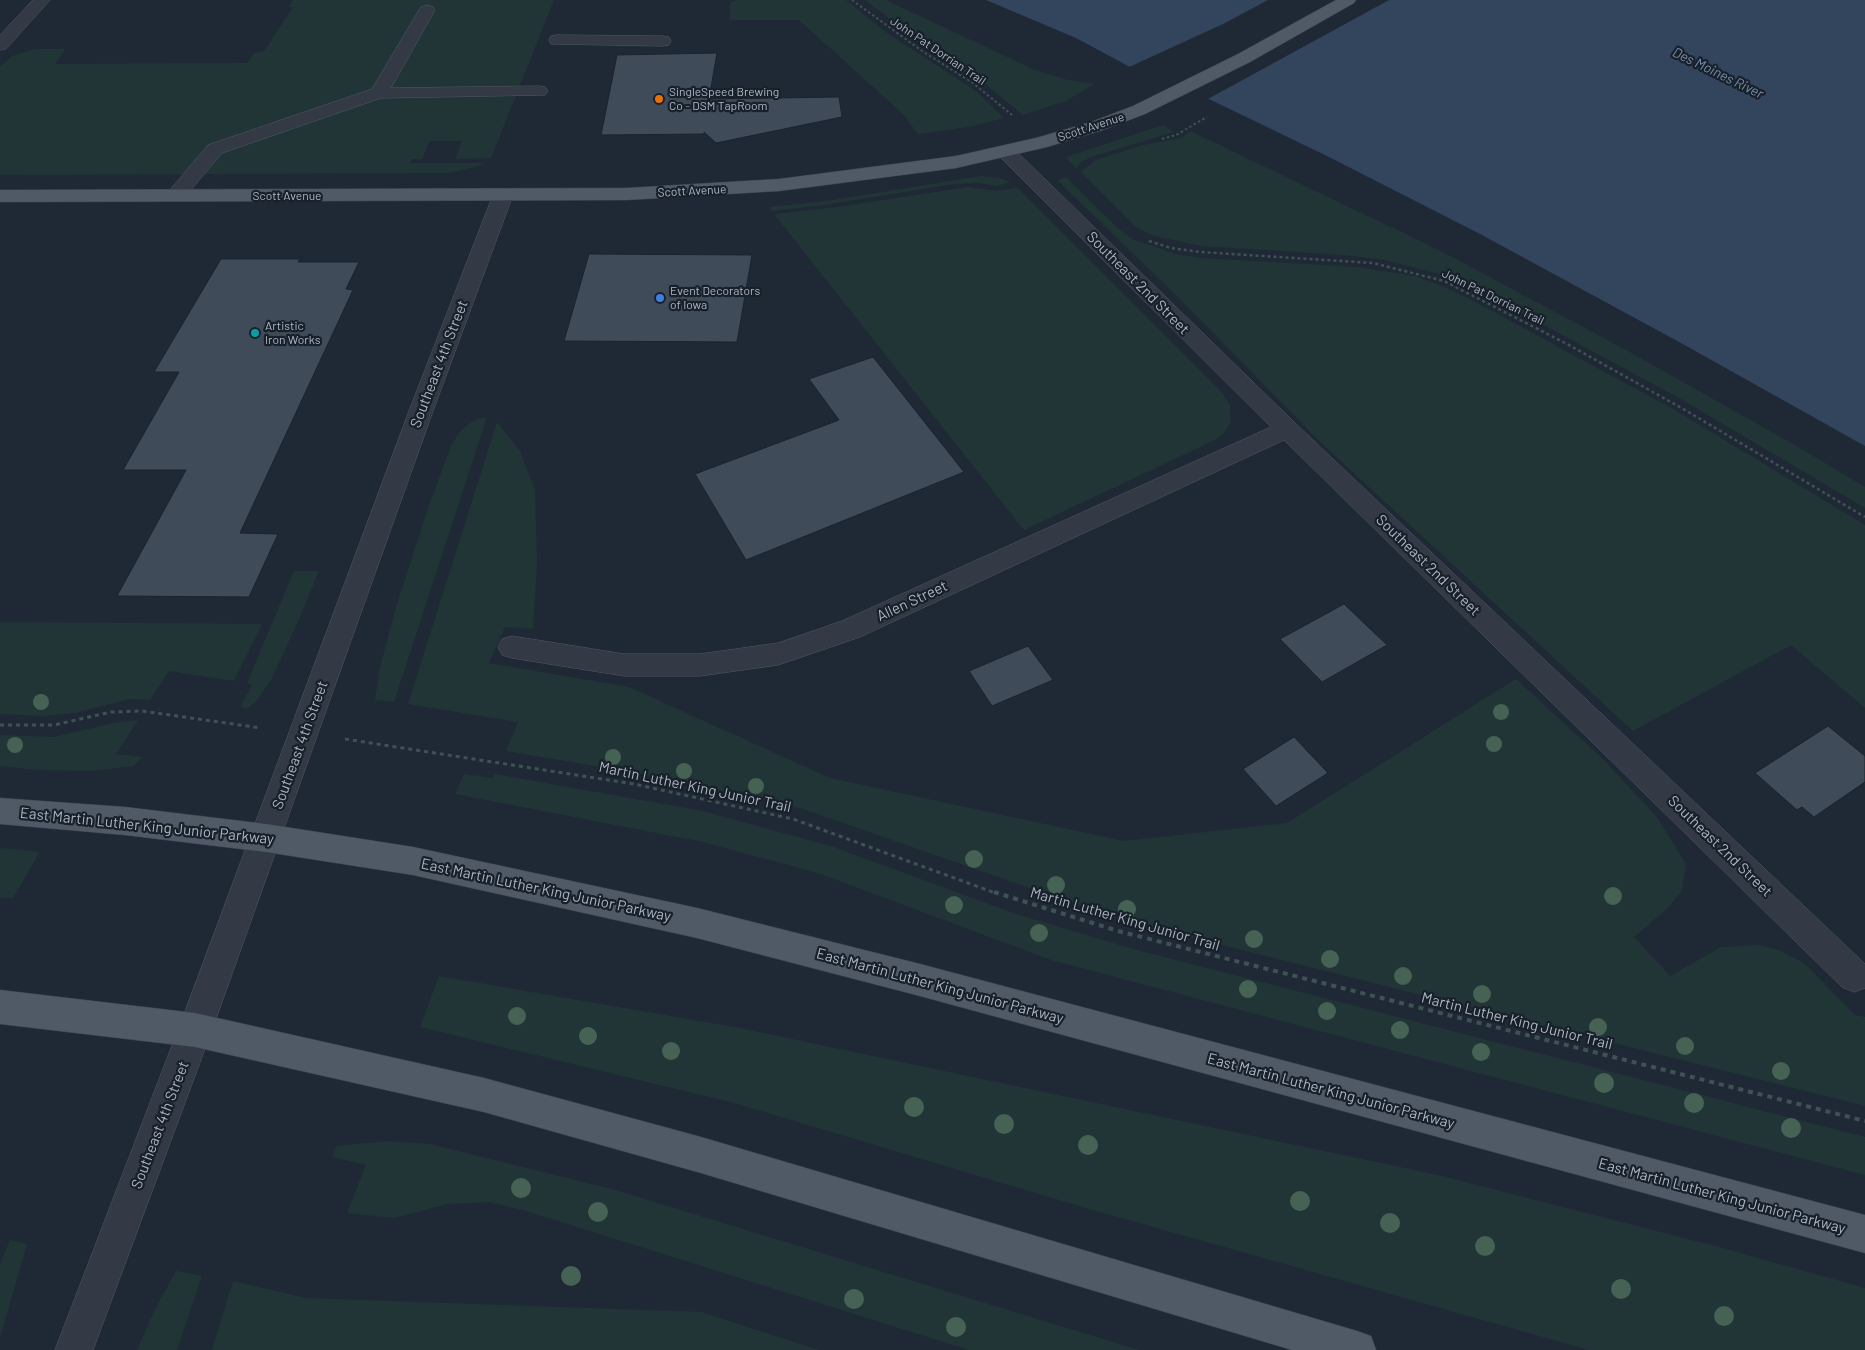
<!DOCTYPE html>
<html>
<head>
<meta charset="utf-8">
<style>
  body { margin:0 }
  canvas { display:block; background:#1f2835 }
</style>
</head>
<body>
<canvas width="1865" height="1350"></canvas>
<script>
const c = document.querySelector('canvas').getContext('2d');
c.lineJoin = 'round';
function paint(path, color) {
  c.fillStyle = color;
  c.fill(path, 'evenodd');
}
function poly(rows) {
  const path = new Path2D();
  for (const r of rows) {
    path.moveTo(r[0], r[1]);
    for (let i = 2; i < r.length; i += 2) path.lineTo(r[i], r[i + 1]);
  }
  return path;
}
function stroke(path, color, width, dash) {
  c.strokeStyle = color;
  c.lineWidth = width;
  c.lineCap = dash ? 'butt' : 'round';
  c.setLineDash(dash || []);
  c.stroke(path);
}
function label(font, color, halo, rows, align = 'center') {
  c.font = font + ' Barlow,sans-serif';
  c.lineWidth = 4.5;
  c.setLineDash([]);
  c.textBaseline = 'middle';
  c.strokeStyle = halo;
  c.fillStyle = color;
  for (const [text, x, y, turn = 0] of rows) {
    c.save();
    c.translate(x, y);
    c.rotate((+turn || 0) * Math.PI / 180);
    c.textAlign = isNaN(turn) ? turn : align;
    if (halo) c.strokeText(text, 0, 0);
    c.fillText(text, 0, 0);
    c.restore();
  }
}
const green = poly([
  [293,0,554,0,491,158,455,159,462,141,430,141,422,159,412,159,411,163,484,163,475,167,449,173,0,175,0,67,12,56,35,49,65,49,55,64,247,63,254,53,264,51,293,7,289,7],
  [737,0,846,0,887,33,976,91,1004,118,969,127,918,134,903,114,799,20,730,20,730,3],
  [865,0,886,0,1035,70,1068,80,1095,84,1066,101,1023,115,986,85,945,60],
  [1163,125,1174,132,1091,157,1081,162,1076,169,1066,157],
  [1190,131,1441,251,1628,351,1800,448,1865,487,1865,508,1681,399,1479,290,1447,276,1384,260,1345,255,1201,246,1154,236,1136,227,1081,172,1096,160,1143,145,1181,138],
  [981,176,999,178,1011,182,995,186,979,183,954,184,818,206,771,211,769,207,833,200],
  [1066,177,1120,230,1132,239,1175,254,1201,258,1358,267,1415,276,1437,284,1470,299,1673,409,1865,525,1865,708,1791,645,1633,731,1318,440,1182,301,1057,180],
  [968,187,996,191,1018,188,1222,392,1230,406,1231,422,1224,433,1215,440,1024,530,774,214,838,207],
  [487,417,394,702,375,700,380,667,396,607,427,511,451,446,458,434,466,426,477,419],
  [497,422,520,451,535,490,537,563,533,629,505,627,489,663,629,687,830,778,1124,841,1287,823,1516,679,1603,759,1657,817,1686,864,1682,890,1669,907,1634,937,1670,976,1721,947,1758,945,1779,950,1804,963,1855,1015,1865,1017,1865,1106,1122,920,797,807,653,776,506,751,518,722,408,704],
  [294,571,319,571,297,624,271,680,258,699,247,709,240,707,252,685,247,683],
  [0,622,262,624,234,681,169,671,150,700,130,699,75,713,44,716,0,714],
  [138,720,116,754,142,757,134,766,94,771,37,770,0,766,0,735,54,737,114,723],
  [464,774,493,778,495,774,703,811,831,846,1016,914,1133,949,1865,1137,1865,1175,1051,960,818,873,703,842,455,794],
  [0,848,40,852,13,898,0,898],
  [439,976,740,1028,1438,1175,1719,1247,1865,1288,1865,1350,1589,1350,1086,1208,734,1103,420,1027],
  [387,1141,430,1144,612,1189,1139,1350,969,1350,523,1210,489,1202,448,1204,394,1218,347,1213,366,1165,332,1157,337,1146],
  [10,1240,27,1244,0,1338,0,1264],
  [176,1271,202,1276,177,1350,137,1350,154,1311],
  [233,1281,306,1298,701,1312,819,1350,212,1350]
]);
const water = poly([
  [986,0,1865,0,1865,446,1681,343,1480,234,1329,157,1209,99,1130,67,1076,38]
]);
const pier = poly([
  [1268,0,1389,0,1206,100,1127,68,1223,24]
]);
const building = poly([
  [717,53,709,99,839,97,842,117,716,143,704,132,704,134,601,135,617,55,717,53],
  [589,254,752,255,737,342,564,341,589,254],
  [221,259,300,259,298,262,359,262,346,289,353,290,240,533,278,534,249,597,117,596,186,470,123,470,179,372,154,372,221,259],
  [873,357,964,472,746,560,695,474,839,420,809,379,873,357],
  [1344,604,1387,645,1322,682,1280,639,1344,604],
  [1028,646,1053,680,992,706,969,671,1028,646],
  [1828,726,1865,756,1865,782,1814,817,1802,807,1797,810,1755,773,1828,726],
  [1294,737,1328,773,1276,806,1243,769,1294,737]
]);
const pathFar3 = poly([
  [852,0,922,51,973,83,1012,115],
  [1162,139,1176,135,1207,117]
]);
const pathFar2 = poly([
  [1149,241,1171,248,1200,252,1373,263,1444,281,1569,345,1685,410,1865,517]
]);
const pathFar1 = poly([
  [0,725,54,725,111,712,142,711,261,728],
  [345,739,634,784,793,819,998,894]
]);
const path = poly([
  [994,892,1118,931,1865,1121]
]);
const minor = poly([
  [33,0,50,0,6,49,0,50,0,35,33,0],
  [427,5,433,7,435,10,391,88,539,86,545,87,548,91,545,95,381,98,222,153,183,199,176,201,169,199,166,195,169,191,208,145,372,89,419,10,421,7,427,5],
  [557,35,663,36,669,37,671,41,669,45,663,46,551,44,549,40,551,36,557,35],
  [1006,146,1013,148,1295,423,1865,964,1865,988,1854,992,1842,987,1284,440,860,637,778,665,700,676,624,676,512,658,502,655,498,647,502,639,512,636,624,654,700,654,778,643,842,621,1271,427,999,156,997,152,999,148,1006,146],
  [503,189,510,191,513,195,433,411,212,1030,93,1350,55,1350,178,1030,409,411,493,195,496,191,503,189]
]);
const major = poly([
  [1336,0,1356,0,1354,3,1250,62,1145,114,1103,130,1047,147,956,168,779,191,627,200,0,202,0,190,627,188,779,179,956,156,1036,138,1091,122,1133,106,1238,54,1336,0],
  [0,798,125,807,266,824,413,847,697,908,920,964,1865,1215,1865,1253,920,996,697,938,413,875,266,852,125,835,0,824,0,798],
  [0,990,195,1013,484,1078,701,1137,1357,1331,1371,1336,1376,1350,1292,1350,701,1173,484,1112,195,1047,0,1024,0,990]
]);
const trees = [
  [41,702,8],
  [1501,712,8],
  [1494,744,8],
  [15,745,8],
  [613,757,8],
  [684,771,8],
  [756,786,8],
  [974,859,9],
  [1056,885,9],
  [1613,896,9],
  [954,905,9],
  [1127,909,9],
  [1039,933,9],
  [1254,939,9],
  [1330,959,9],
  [1403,976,9],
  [1248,989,9],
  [1482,994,9],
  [1327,1011,9],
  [517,1016,9],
  [1598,1027,9],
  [1400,1030,9],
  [588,1036,9],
  [1685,1046,9],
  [671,1051,9],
  [1481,1052,9],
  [1781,1071,9],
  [1604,1083,10],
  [1694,1103,10],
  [914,1107,10],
  [1004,1124,10],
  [1791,1128,10],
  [1088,1145,10],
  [521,1188,10],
  [1300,1201,10],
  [598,1212,10],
  [1390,1223,10],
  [1485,1246,10],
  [571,1276,10],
  [1621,1289,10],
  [854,1299,10],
  [1724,1316,10],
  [956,1327,10]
];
const markers = [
  [659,99,5,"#e8710a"],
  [660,298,5,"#3f7fe0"],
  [255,333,5,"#0f9aa8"]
];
const farStreetnames = [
  ["John Pat Dorrian Trail",938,51,34],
  ["Scott Avenue",1091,127,-18],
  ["Scott Avenue",692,191,-3],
  ["Scott Avenue",287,196],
  ["John Pat Dorrian Trail",1493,297,26]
];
const farPoinames = [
  ["SingleSpeed Brewing",669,92],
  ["Co - DSM TapRoom",669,106],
  ["Event Decorators",670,291],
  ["of Iowa",670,305],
  ["Artistic",265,326],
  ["Iron Works",265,340]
];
const farWaternames = [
  ["Des Moines River",1718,73,26]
];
const streetNames = [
  ["Southeast 2nd Street",1138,283,45],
  ["Southeast 4th Street",439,364,-69],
  ["Southeast 2nd Street",1428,565,44],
  ["Allen Street",912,601,-25],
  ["Southeast 4th Street",300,745,-70],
  ["Martin Luther King Junior Trail",695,787,12],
  ["East Martin Luther King Junior Parkway",147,826,6],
  ["Southeast 2nd Street",1720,846,44],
  ["East Martin Luther King Junior Parkway",546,890,12],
  ["Martin Luther King Junior Trail",1125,919,16],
  ["East Martin Luther King Junior Parkway",940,986,15],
  ["Martin Luther King Junior Trail",1517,1021,14],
  ["East Martin Luther King Junior Parkway",1331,1091,15],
  ["Southeast 4th Street",160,1125,-69],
  ["East Martin Luther King Junior Parkway",1722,1196,15]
];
paint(green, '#213436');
paint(water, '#33445d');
paint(pier, '#1f2835');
paint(building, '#404b5a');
stroke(building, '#1a222c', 1);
stroke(minor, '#505864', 1);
stroke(major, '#3c434f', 1);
stroke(pathFar3, '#3f5154', 2, [2.5, 2.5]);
stroke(pathFar2, '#3f5154', 2.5, [3, 3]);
stroke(pathFar1, '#3f5154', 3, [4, 4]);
stroke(path, '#3f5154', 4, [5, 5]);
paint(minor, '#333a46');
paint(major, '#505966');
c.fillStyle = '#466255';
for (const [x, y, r] of trees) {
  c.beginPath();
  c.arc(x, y, r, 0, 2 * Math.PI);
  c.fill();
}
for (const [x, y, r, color] of markers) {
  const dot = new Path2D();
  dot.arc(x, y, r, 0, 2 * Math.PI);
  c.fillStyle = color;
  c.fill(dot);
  stroke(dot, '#18202a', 2);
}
label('12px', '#acb5c3', '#18202a', farStreetnames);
label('12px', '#acb5c3', '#18202a', farPoinames, 'left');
label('italic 14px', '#758cab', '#18202a', farWaternames);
label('15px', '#acb5c3', '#18202a', streetNames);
</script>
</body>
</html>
